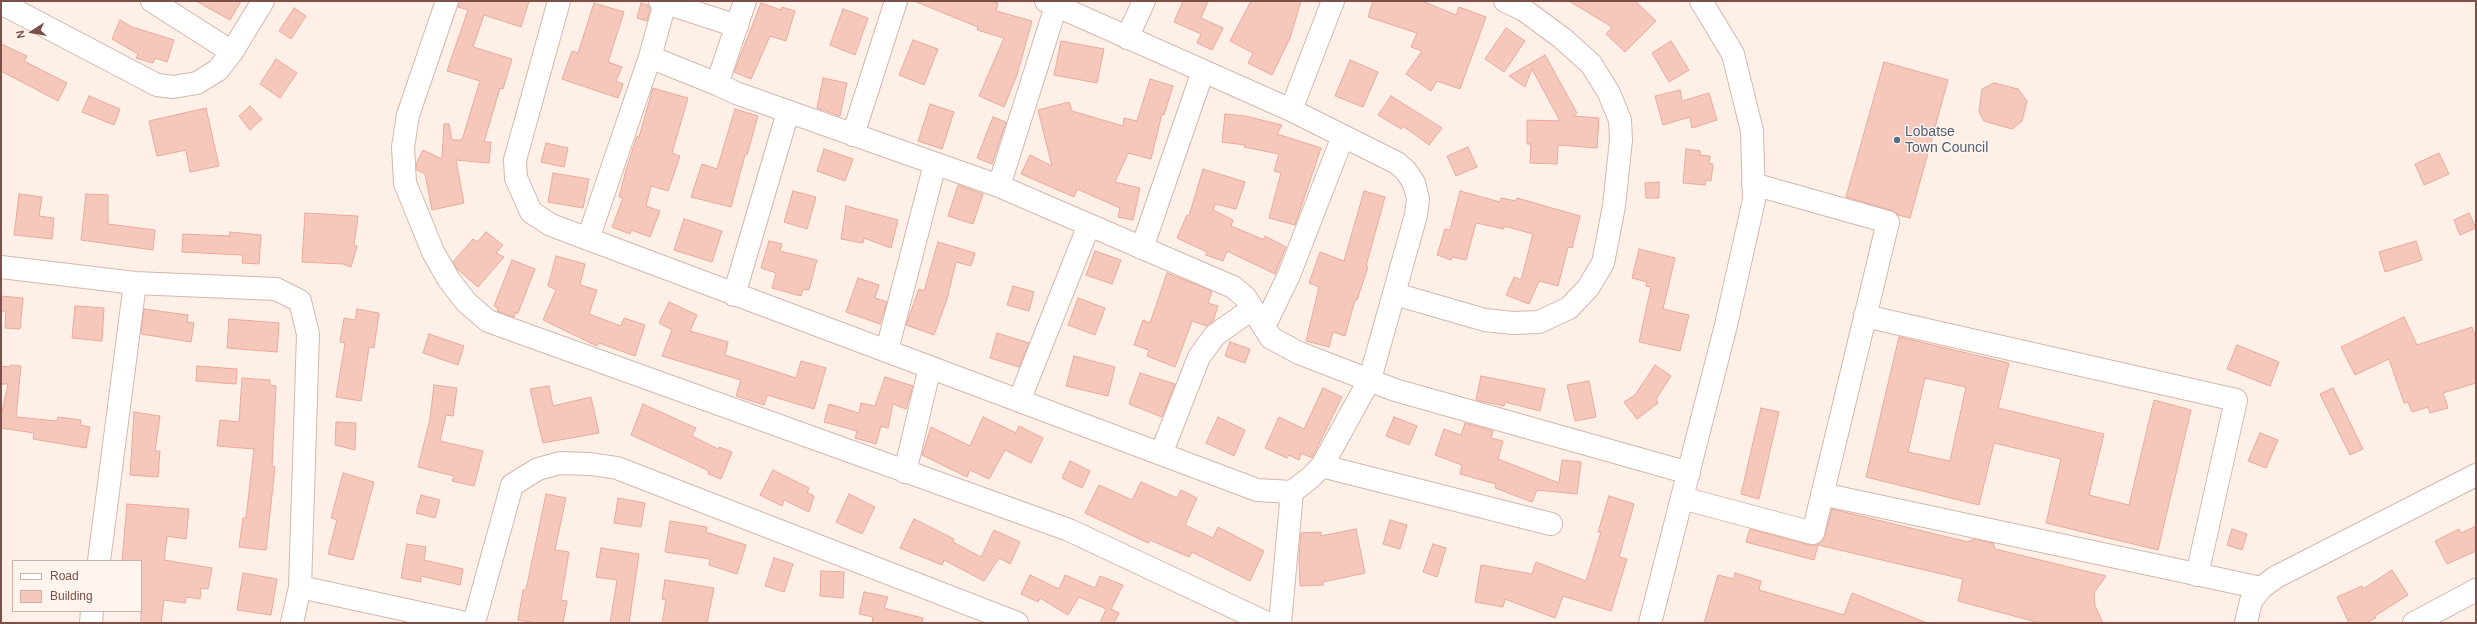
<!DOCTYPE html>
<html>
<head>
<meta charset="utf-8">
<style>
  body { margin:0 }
  #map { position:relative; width:2477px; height:624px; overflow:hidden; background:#fef0e6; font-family:Arial,sans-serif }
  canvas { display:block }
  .frame { position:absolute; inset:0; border:2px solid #7a5048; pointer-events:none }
  .legend { position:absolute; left:12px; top:560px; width:130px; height:52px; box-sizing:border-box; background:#fff5ee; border:1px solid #cab3ac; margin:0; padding:5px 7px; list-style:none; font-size:12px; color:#7a5048 }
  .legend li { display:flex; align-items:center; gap:8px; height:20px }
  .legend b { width:20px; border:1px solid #cab3ac }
  .north { position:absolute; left:12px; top:12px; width:40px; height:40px; -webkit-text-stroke:3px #fff5ee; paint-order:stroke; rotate:258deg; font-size:11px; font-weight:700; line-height:16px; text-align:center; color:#7a5048 }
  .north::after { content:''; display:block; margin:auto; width:14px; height:18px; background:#7a5048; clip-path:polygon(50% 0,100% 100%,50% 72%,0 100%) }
</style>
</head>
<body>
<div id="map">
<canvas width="2477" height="624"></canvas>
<div class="frame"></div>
<ul class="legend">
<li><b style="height:5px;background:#fff"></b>Road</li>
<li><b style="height:11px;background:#f6c8bc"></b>Building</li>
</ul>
<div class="north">N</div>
</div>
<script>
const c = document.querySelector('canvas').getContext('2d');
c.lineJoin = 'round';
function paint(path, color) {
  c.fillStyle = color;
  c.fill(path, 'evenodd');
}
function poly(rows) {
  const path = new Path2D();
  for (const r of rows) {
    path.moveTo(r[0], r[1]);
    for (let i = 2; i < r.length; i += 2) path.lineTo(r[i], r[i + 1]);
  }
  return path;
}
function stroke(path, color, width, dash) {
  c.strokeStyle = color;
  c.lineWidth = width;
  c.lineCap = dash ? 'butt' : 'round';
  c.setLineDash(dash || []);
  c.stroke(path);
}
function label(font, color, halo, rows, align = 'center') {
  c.font = font + ' Arial,sans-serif';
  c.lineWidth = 3;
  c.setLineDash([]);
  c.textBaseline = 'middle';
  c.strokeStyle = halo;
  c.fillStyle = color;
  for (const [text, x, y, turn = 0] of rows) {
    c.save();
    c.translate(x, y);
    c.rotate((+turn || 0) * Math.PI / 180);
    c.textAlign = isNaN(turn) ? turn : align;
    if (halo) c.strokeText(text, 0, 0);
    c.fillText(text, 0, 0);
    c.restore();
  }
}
const building = poly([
  [196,1,241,1,230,20,196,1],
  [459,1,529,1,521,27,484,15,473,47,512,59,503,89,500,88,484,142,491,142,489,163,456,160,464,203,432,210,425,174,417,170,416,164,423,150,442,159,444,124,449,124,452,140,462,140,480,81,447,71,468,10,458,7,459,1],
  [914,1,990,1,998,3,996,11,1032,21,1017,75,1004,107,979,96,1004,38,977,30,978,27,914,1],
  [1183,1,1208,1,1201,18,1223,28,1212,50,1197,43,1201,34,1174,22,1183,1],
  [1251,1,1301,1,1290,38,1272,75,1248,63,1253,53,1230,41,1251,1],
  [1373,1,1422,1,1456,15,1459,7,1486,17,1460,89,1437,81,1431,91,1406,74,1422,51,1411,47,1417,33,1368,17,1373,1],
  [1569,1,1635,1,1656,21,1625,52,1606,34,1612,27,1569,1],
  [594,3,624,12,608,62,622,67,616,81,623,84,618,98,562,79,572,51,578,53,594,3],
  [641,3,648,5,650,9,647,21,637,18,641,3],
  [761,3,781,10,782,7,795,11,786,41,770,36,751,79,734,72,761,3],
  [294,8,306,16,291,39,279,31,294,8],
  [843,9,868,18,855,55,830,45,843,9],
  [120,20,132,27,174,40,167,62,155,58,153,63,136,58,138,54,112,39,120,20],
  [1506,28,1525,41,1504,72,1485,59,1506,28],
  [913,40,938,49,924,85,899,75,913,40],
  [1061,41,1104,49,1097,83,1054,75,1061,41],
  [1671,41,1689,70,1669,82,1652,53,1671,41],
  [1,44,27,56,24,61,67,83,58,101,1,71,1,44],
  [1545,55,1577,113,1573,116,1599,118,1597,148,1558,145,1557,164,1530,163,1531,144,1527,144,1527,120,1560,121,1532,69,1525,87,1509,76,1545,55],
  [276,59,297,73,280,98,260,84,276,59],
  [1350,60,1378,72,1363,107,1335,96,1350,60],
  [1884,62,1948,80,1910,218,1898,215,1891,210,1846,197,1884,62],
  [823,78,847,83,840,116,817,108,823,78],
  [1150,79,1173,86,1164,115,1162,114,1151,159,1128,153,1115,182,1140,188,1133,220,1118,217,1120,208,1077,189,1074,197,1021,174,1030,155,1052,166,1038,110,1069,102,1072,111,1123,126,1124,118,1137,121,1150,79],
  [1994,83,2018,89,2027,101,2022,121,2012,129,1984,121,1979,112,1982,89,1994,83],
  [653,88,688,98,672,153,680,156,668,191,651,186,646,206,660,211,650,237,631,230,630,234,612,227,623,198,619,197,626,170,637,136,639,137,653,88],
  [1680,90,1682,101,1709,93,1717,120,1692,128,1690,117,1663,125,1655,96,1680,90],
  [89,96,120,109,114,125,82,112,89,96],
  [1391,96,1442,128,1429,145,1403,126,1401,129,1378,115,1391,96],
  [930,104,954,112,942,149,918,141,930,104],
  [250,106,262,119,250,130,239,116,250,106],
  [206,108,219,166,190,172,186,150,157,156,149,121,206,108],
  [735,109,758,116,747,155,745,155,731,207,691,197,702,164,717,169,735,109],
  [1225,114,1245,116,1282,125,1277,134,1321,148,1295,225,1269,218,1281,173,1274,171,1279,154,1244,147,1245,145,1222,142,1225,114],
  [993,117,1006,122,992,164,977,158,993,117],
  [546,143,568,148,564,167,541,162,546,143],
  [1468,147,1477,167,1456,176,1447,156,1468,147],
  [824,149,853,159,845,181,817,171,824,149],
  [1686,149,1700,151,1700,155,1710,156,1709,163,1713,164,1711,181,1706,180,1705,185,1683,183,1686,149],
  [2439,153,2449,174,2424,185,2415,164,2439,153],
  [1203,169,1245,182,1236,209,1215,204,1213,210,1233,220,1231,226,1262,239,1264,239,1265,236,1286,247,1275,274,1227,251,1223,261,1206,255,1207,252,1177,238,1187,215,1189,216,1203,169],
  [553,173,589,179,583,208,548,202,553,173],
  [1659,182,1659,198,1646,198,1645,183,1659,182],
  [958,185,983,194,973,224,948,216,958,185],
  [793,191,816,197,807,229,784,222,793,191],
  [1364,191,1385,197,1366,266,1368,267,1357,300,1355,300,1345,336,1333,332,1329,347,1306,341,1319,287,1309,283,1320,252,1344,261,1364,191],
  [1460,191,1500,202,1501,198,1516,201,1517,198,1580,216,1572,248,1568,247,1558,286,1539,281,1529,304,1506,295,1514,277,1521,280,1533,234,1504,226,1504,229,1476,223,1466,260,1452,257,1451,260,1437,255,1445,229,1450,230,1460,191],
  [19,194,42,197,39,216,54,218,52,239,14,235,19,194],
  [86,194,108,195,108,224,155,230,153,250,81,240,86,194],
  [846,206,898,220,891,248,864,238,863,243,841,239,846,206],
  [305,213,358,216,354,245,357,246,351,267,343,264,302,262,305,213],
  [2469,213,2476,228,2460,235,2454,220,2469,213],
  [684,219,722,231,712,262,674,250,684,219],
  [230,232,261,235,259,264,242,263,243,255,182,252,183,234,230,236,230,232],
  [486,232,503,245,496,253,504,257,478,287,457,269,453,262,473,239,477,242,486,232],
  [769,241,782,244,780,251,817,260,809,290,803,289,801,296,772,288,776,273,761,268,769,241],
  [2416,241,2422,260,2385,272,2379,252,2416,241],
  [938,242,975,253,971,266,956,262,947,299,934,335,906,325,919,289,924,291,938,242],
  [1639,249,1675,258,1663,309,1689,315,1680,351,1639,342,1651,287,1646,286,1647,282,1632,278,1639,249],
  [1095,251,1121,260,1112,284,1086,275,1095,251],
  [556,256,585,264,580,285,597,290,589,314,621,326,624,318,645,325,635,356,599,343,597,346,543,320,556,290,548,286,556,256],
  [512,260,535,269,518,313,515,313,514,317,497,311,498,308,494,306,512,260],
  [1167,273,1212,291,1208,303,1218,306,1213,321,1207,326,1192,321,1175,367,1147,356,1149,350,1134,345,1143,320,1150,323,1167,273],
  [858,278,879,285,875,298,887,302,880,324,846,312,858,278],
  [1013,286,1034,292,1029,311,1007,305,1013,286],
  [1,296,23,298,20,329,5,328,6,311,1,311,1,296],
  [1078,298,1105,308,1095,335,1068,325,1078,298],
  [669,302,697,315,690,331,728,342,725,355,796,378,801,361,826,368,814,409,767,395,764,405,736,396,741,380,662,356,672,330,659,323,669,302],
  [75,306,104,308,102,341,72,338,75,306],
  [144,309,188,315,187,322,194,323,191,342,141,334,144,309],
  [357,309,379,313,374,348,369,347,361,401,336,397,345,343,340,342,344,318,355,320,357,309],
  [2404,317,2417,345,2472,327,2476,338,2476,383,2443,393,2448,408,2430,413,2428,407,2412,412,2408,402,2404,403,2389,359,2355,375,2341,347,2404,317],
  [229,319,279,323,277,352,227,348,229,319],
  [997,333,1029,343,1019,367,990,358,997,333],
  [429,334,464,346,458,365,423,353,429,334],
  [1899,337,2009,363,1998,408,2104,434,2089,495,2129,505,2154,400,2191,410,2158,550,2046,523,2061,459,1994,443,1979,505,1866,477,1899,337],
  [1925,378,1966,387,1950,461,1908,452,1925,378],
  [1230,342,1250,349,1245,363,1225,356,1230,342],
  [2237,345,2279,362,2270,386,2227,369,2237,345],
  [1074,356,1115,367,1108,396,1066,386,1074,356],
  [11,365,21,366,16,417,57,421,58,417,81,420,80,425,90,427,86,448,33,439,34,433,1,428,1,416,8,384,1,384,1,366,10,367,11,365],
  [1655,365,1671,376,1656,399,1658,403,1637,419,1624,402,1635,395,1655,365],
  [197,366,237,369,236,384,196,381,197,366],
  [1140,373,1175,384,1162,417,1129,404,1140,373],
  [1481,376,1545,389,1540,411,1505,402,1504,406,1476,400,1481,376],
  [885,377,913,386,906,409,893,404,888,428,881,426,876,444,855,438,857,431,824,422,829,404,859,413,861,403,875,406,885,377],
  [242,378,270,380,270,385,276,386,272,466,275,467,266,550,239,547,243,518,246,518,254,449,217,446,220,420,239,422,242,378],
  [1589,381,1596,417,1575,421,1567,385,1589,381],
  [434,385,457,388,453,416,446,415,440,441,483,451,474,486,452,481,454,476,418,467,430,419,434,385],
  [549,386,553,406,591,397,599,433,543,443,530,389,549,386],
  [1323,388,1342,397,1312,458,1301,453,1299,460,1289,455,1287,458,1265,448,1279,417,1304,429,1323,388],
  [2333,388,2363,449,2350,455,2320,394,2333,388],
  [643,404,696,428,692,436,718,449,719,447,732,452,721,479,708,474,709,471,686,460,631,435,643,404],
  [1761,408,1779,412,1759,499,1741,494,1761,408],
  [134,412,160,416,155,451,160,451,158,477,130,475,134,412],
  [983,417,1016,433,1019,426,1043,438,1031,463,1005,450,989,479,970,470,967,477,922,455,931,427,970,446,983,417],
  [1218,417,1245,430,1234,456,1206,443,1218,417],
  [1394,417,1417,426,1409,445,1386,436,1394,417],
  [336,422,356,423,355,450,335,445,336,422],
  [1465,423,1493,431,1491,438,1503,441,1498,459,1559,483,1562,460,1581,462,1577,494,1537,490,1532,502,1495,488,1496,484,1460,474,1462,465,1435,455,1444,429,1461,435,1465,423],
  [2260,433,2278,440,2266,468,2248,461,2260,433],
  [1070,461,1090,471,1082,488,1062,478,1070,461],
  [773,470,809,488,807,492,814,496,809,512,784,500,782,506,760,495,773,470],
  [343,473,374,482,353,560,328,554,337,520,331,518,343,473],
  [1141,482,1177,498,1181,490,1197,498,1185,525,1213,538,1218,527,1264,551,1250,581,1192,552,1189,557,1150,540,1148,543,1085,513,1099,485,1132,500,1141,482],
  [546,494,566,498,555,550,569,552,561,600,567,601,563,623,537,623,518,620,523,590,526,590,546,494],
  [849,494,875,507,862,534,836,522,849,494],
  [421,495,440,500,435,518,416,513,421,495],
  [1609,496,1634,504,1619,557,1627,559,1611,611,1563,596,1555,618,1505,599,1503,607,1475,602,1481,565,1532,574,1536,562,1586,581,1601,532,1598,532,1609,496],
  [618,498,645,503,641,527,614,523,618,498],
  [127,504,189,509,186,539,167,536,164,560,212,568,208,589,201,588,200,599,186,597,185,603,164,600,161,623,141,623,141,561,122,561,127,504],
  [1832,509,1968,542,1974,539,1993,543,1995,549,2106,576,2094,593,2095,606,2103,623,2040,623,1958,601,1963,579,1818,545,1814,560,1746,542,1750,529,1810,545,1817,545,1825,536,1832,509],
  [914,519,954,539,953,542,981,557,994,530,1020,542,1010,564,999,558,984,581,944,560,942,565,900,548,914,519],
  [1390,520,1407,525,1400,549,1383,544,1390,520],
  [670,521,707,527,706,532,746,545,737,574,709,565,710,559,665,552,670,521],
  [2476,526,2476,551,2447,564,2435,541,2459,529,2461,533,2476,526],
  [1356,529,1365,573,1323,582,1323,585,1300,586,1299,558,1301,533,1321,532,1321,536,1356,529],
  [2232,529,2247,534,2242,550,2227,545,2232,529],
  [407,544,426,547,424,560,463,569,460,585,421,576,421,582,401,578,407,544],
  [1433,544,1446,548,1437,577,1423,572,1433,544],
  [601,548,639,554,629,623,610,623,617,580,596,577,601,548],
  [774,558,793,564,784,592,765,586,774,558],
  [2392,570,2408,595,2375,616,2376,618,2365,623,2349,623,2337,597,2362,586,2363,589,2392,570],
  [821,571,844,572,843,598,820,596,821,571],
  [243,573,277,579,271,615,237,610,243,573],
  [1735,573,1761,581,1759,590,1844,615,1852,593,1927,623,1704,623,1718,575,1734,579,1735,573],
  [1030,575,1059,589,1065,575,1095,588,1100,576,1123,585,1111,609,1119,613,1114,623,1100,623,1106,609,1079,597,1068,615,1040,598,1038,602,1021,594,1030,575],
  [665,580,714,588,707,623,662,623,666,600,662,599,665,580],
  [864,592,888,597,884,608,923,618,922,623,872,623,873,617,859,614,864,592]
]);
const minor = poly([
  [152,1,232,52],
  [447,1,408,115,403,147,405,183,433,252,449,280,466,302,488,321,1069,530,1267,623],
  [559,1,515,160,516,178,531,212,551,225,1257,490,1292,492,1310,478,1322,466,1370,379,1416,215,1418,199,1414,183,1406,171,1397,163,1291,110,1046,1],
  [660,1,737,26],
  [745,1,717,84,736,93,999,186,1233,287,1245,297,1271,338,1299,353,1395,390,1689,473],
  [1,3,157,85,173,87,197,83,218,70,232,52,263,1],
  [1127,38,1144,1],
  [650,57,717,84],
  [1291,110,1333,1],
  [853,135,896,1],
  [999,186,1056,6],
  [588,239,650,57,665,3],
  [1142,248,1203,71],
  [1,267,135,283,276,289,300,301,308,334,300,587,292,623],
  [1395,294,1485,320,1513,323,1539,322,1569,308,1588,288,1603,263,1614,206,1621,140,1620,120,1609,93,1591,64,1562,38,1524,10,1505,1],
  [734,295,788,112],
  [1865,316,2236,400,2197,575],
  [1264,327,1289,275,1343,136],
  [887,350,935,164],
  [1019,401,1089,225],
  [1161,454,1199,357,1215,335,1252,309],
  [1322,466,1551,524],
  [905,472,930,367],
  [1822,494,2261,588],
  [1682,498,1813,533,1888,222,1753,184],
  [99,561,135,283],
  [300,587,466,623],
  [91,623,92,611],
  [474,623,512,485,538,469,560,463,591,464,617,468,1017,623],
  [1280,623,1292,492],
  [1650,623,1726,325,1754,200,1752,131,1733,54,1701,1],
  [2246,623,2251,601,2261,588,2276,577,2476,475],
  [2414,623,2476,590]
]);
const markers = [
  [1897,140,4,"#5c6f8a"]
];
const serviceNames = [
  ["Lobatse",1905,132],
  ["Town Council",1905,148]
];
paint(building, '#f6c8bc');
stroke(building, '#eaa99b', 1);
stroke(minor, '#d4b7ae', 24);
stroke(minor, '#fff', 22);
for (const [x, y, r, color] of markers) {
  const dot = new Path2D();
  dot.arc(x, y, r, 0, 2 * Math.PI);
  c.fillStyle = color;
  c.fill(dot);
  stroke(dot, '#fff5ee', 1.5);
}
label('14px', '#4e5e75', '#fff5ee', serviceNames, 'left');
</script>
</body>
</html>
